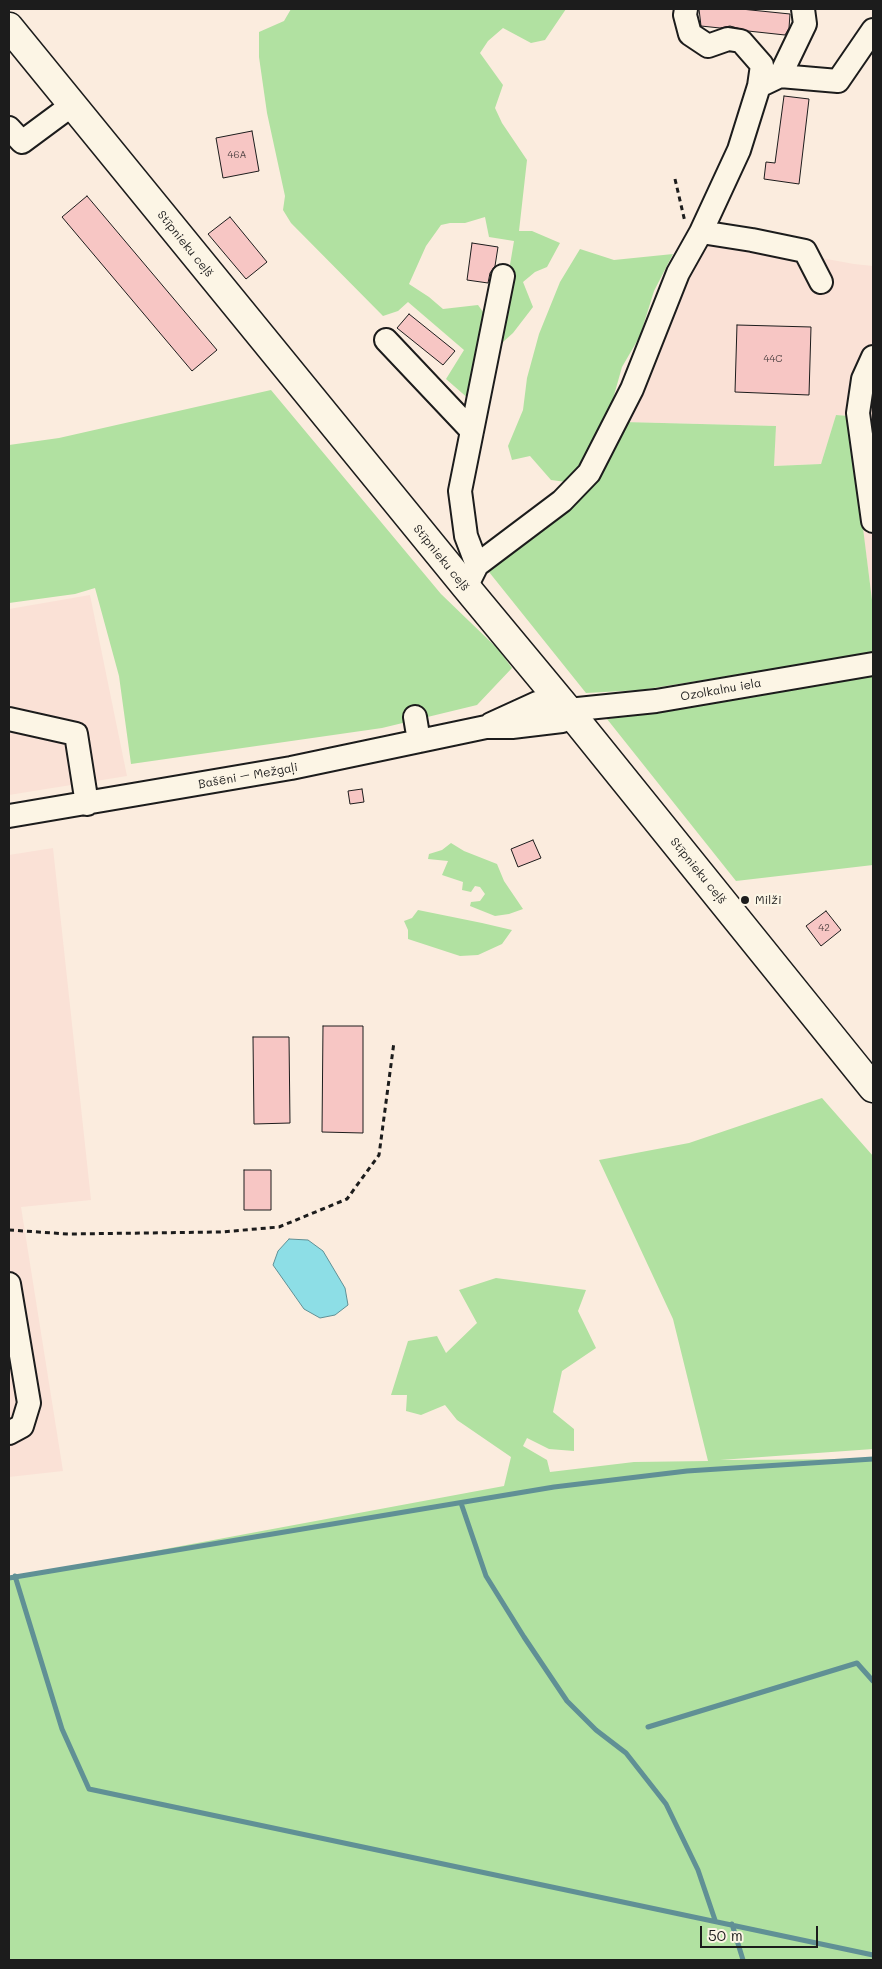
<!DOCTYPE html>
<html>
<head>
<meta charset="utf-8">
<style>
  body { margin:0 }
  #map { position:relative; width:882px; height:1969px; overflow:hidden; background:#fbecde; font-family:Mali,sans-serif }
  canvas { display:block }
  .frame { position:absolute; inset:0; border:10px solid #1c1c1c; pointer-events:none }
  .scale { position:absolute; left:700px; top:1926px; width:118px; height:22px; box-sizing:border-box; border:2px solid #1c1c1c; border-top:0; padding-left:6px; font-size:15px; line-height:18px; white-space:nowrap; color:#1c1c1c; -webkit-text-stroke:4px #fcf5e5; paint-order:stroke }
</style>
</head>
<body>
<div id="map">
<canvas width="882" height="1969"></canvas>
<div class="frame"></div>
<div class="scale">50 m</div>
</div>
<script>
const c = document.querySelector('canvas').getContext('2d');
c.lineJoin = 'round';
function paint(path, color) {
  c.fillStyle = color;
  c.fill(path, 'evenodd');
}
function poly(rows) {
  const path = new Path2D();
  for (const r of rows) {
    path.moveTo(r[0], r[1]);
    for (let i = 2; i < r.length; i += 2) path.lineTo(r[i], r[i + 1]);
  }
  return path;
}
function stroke(path, color, width, dash) {
  c.strokeStyle = color;
  c.lineWidth = width;
  c.lineCap = dash ? 'butt' : 'round';
  c.setLineDash(dash || []);
  c.stroke(path);
}
function label(font, color, halo, rows, align = 'center') {
  c.font = font + ' Mali,sans-serif';
  c.lineWidth = 4.5;
  c.setLineDash([]);
  c.textBaseline = 'middle';
  c.strokeStyle = halo;
  c.fillStyle = color;
  for (const [text, x, y, turn = 0] of rows) {
    c.save();
    c.translate(x, y);
    c.rotate((+turn || 0) * Math.PI / 180);
    c.textAlign = isNaN(turn) ? turn : align;
    if (halo) c.strokeText(text, 0, 0);
    c.fillText(text, 0, 0);
    c.restore();
  }
}
const built = poly([
  [723,240,854,264,873,266,873,608,848,416,836,415,821,464,773,466,776,426,624,422,698,249],
  [90,595,127,776,9,795,9,609],
  [53,848,91,1200,21,1207,63,1471,9,1477,9,855]
]);
const green = poly([
  [291,9,566,9,545,40,531,43,503,28,488,41,480,53,503,85,495,108,502,123,527,160,519,231,532,231,560,243,547,267,535,272,523,282,533,307,513,333,503,342,497,342,514,241,489,237,485,217,465,223,450,223,441,225,426,246,409,284,429,297,443,309,478,305,486,316,470,400,446,379,464,350,408,302,398,311,383,316,291,223,283,210,285,196,267,113,259,57,259,32,284,21],
  [580,249,614,260,673,254,654,291,640,336,622,367,602,438,574,483,551,480,530,456,512,460,508,446,523,410,527,378,539,334,560,282],
  [271,390,441,594,498,649,512,668,477,705,382,728,131,764,119,676,95,588,75,594,9,603,9,445,59,438],
  [836,415,849,416,873,608,873,653,641,690,586,693,485,567,624,422,776,426,774,466,821,464],
  [873,676,873,865,736,881,607,719],
  [451,843,464,851,497,864,504,881,523,909,509,914,495,916,470,906,471,902,480,901,485,894,480,887,475,886,471,892,462,890,463,882,442,875,448,861,428,859,429,854,442,850],
  [418,910,482,923,512,930,502,944,478,955,460,956,408,939,408,930,404,921,412,918],
  [822,1098,873,1156,873,1449,720,1460,873,1459,873,1960,9,1960,9,1578,504,1486,511,1457,457,1420,445,1405,421,1415,406,1411,407,1395,391,1395,408,1341,437,1336,446,1353,477,1323,459,1290,496,1278,586,1290,578,1311,596,1348,562,1371,553,1412,574,1429,574,1451,549,1449,527,1438,523,1446,547,1460,550,1472,634,1462,708,1461,673,1319,599,1160,689,1143],
  [274,1828,274,1827,564,1889,433,1862]
]);
const water = poly([
  [289,1239,308,1240,323,1251,345,1288,348,1305,335,1315,320,1318,304,1309,273,1265,278,1251,289,1239]
]);
const stream = poly([
  [461,1503,486,1576,524,1637,567,1701,596,1730,626,1753,666,1804,698,1870,715,1920],
  [15,1576,62,1729,89,1789,873,1955],
  [9,1578,554,1487,687,1471,873,1459],
  [648,1727,857,1663,873,1681],
  [732,1924,743,1960]
]);
const building = poly([
  [699,9,741,9,790,14,789,28,785,35,748,31,730,26,720,28,701,26,699,9],
  [784,96,809,99,799,184,764,179,766,162,775,163,784,96],
  [252,131,259,171,223,178,216,138,252,131],
  [87,196,217,350,192,371,62,217,87,196],
  [230,217,267,262,246,279,208,234,230,217],
  [472,243,498,247,495,266,490,273,488,283,467,280,472,243],
  [409,314,455,351,443,365,397,328,409,314],
  [737,325,811,327,809,395,735,392,737,325],
  [362,789,364,802,350,804,348,791,362,789],
  [533,840,541,858,518,867,511,849,533,840],
  [826,911,841,930,821,946,806,926,826,911],
  [323,1026,363,1026,363,1133,322,1132,323,1026],
  [253,1037,289,1037,290,1123,254,1124,253,1037],
  [244,1170,271,1170,271,1210,244,1210,244,1170]
]);
const path = poly([
  [675,179,685,222],
  [9,1230,68,1234,221,1232,279,1227,347,1199,379,1155,394,1042]
]);
const minor = poly([
  [686,9,685,15,690,34,708,46,728,39,741,41,762,65,759,86],
  [780,76,805,24,803,9],
  [9,128,22,142,72,105],
  [701,232,739,150,759,86,780,76,838,81,873,30],
  [386,340,472,431],
  [873,357,863,379,858,413,873,521],
  [477,565,466,536,460,491,503,276],
  [466,587,477,565,562,501,589,473,632,389,678,273,701,232,752,240,805,251,821,282],
  [415,717,419,741],
  [9,719,76,734,87,804],
  [491,724,537,703,552,704,568,710,656,701,873,664],
  [9,816,291,768,486,727,512,727,562,721,568,710],
  [9,1284,29,1403,22,1426,9,1433]
]);
const major = poly([
  [9,27,466,587,568,710,873,1088]
]);
const markers = [
  [745,900,5,"#1c1c1c"]
];
const numberNames = [
  ["46A",237,155],
  ["44C",773,359],
  ["42",824,928]
];
const streetNames = [
  ["Stīpnieku ceļš",185,244,51],
  ["Stīpnieku ceļš",441,558,51],
  ["Ozolkalnu iela",721,690,-10],
  ["Bašēni – Mežgaļi",248,776,-10],
  ["Stīpnieku ceļš",698,871,51]
];
const poiNames = [
  ["Milži",755,900]
];
paint(built, '#fae1d6');
paint(green, '#b1e1a1');
paint(water, '#8ddee6');
stroke(water, '#609095', 1);
stroke(stream, '#609095', 5);
paint(building, '#f7c6c4');
stroke(building, '#1c1c1c', 1);
stroke(minor, '#1c1c1c', 26);
stroke(major, '#1c1c1c', 31);
stroke(path, '#1c1c1c', 3, [5, 4]);
stroke(minor, '#fcf5e5', 22);
stroke(major, '#fcf5e5', 28);
for (const [x, y, r, color] of markers) {
  const dot = new Path2D();
  dot.arc(x, y, r, 0, 2 * Math.PI);
  c.fillStyle = color;
  c.fill(dot);
  stroke(dot, '#fcf5e5', 2);
}
label('10px', '#534646', null, numberNames);
label('12px', '#1c1c1c', '#fcf5e5', streetNames);
label('12px', '#1c1c1c', '#fcf5e5', poiNames, 'left');
</script>
</body>
</html>
